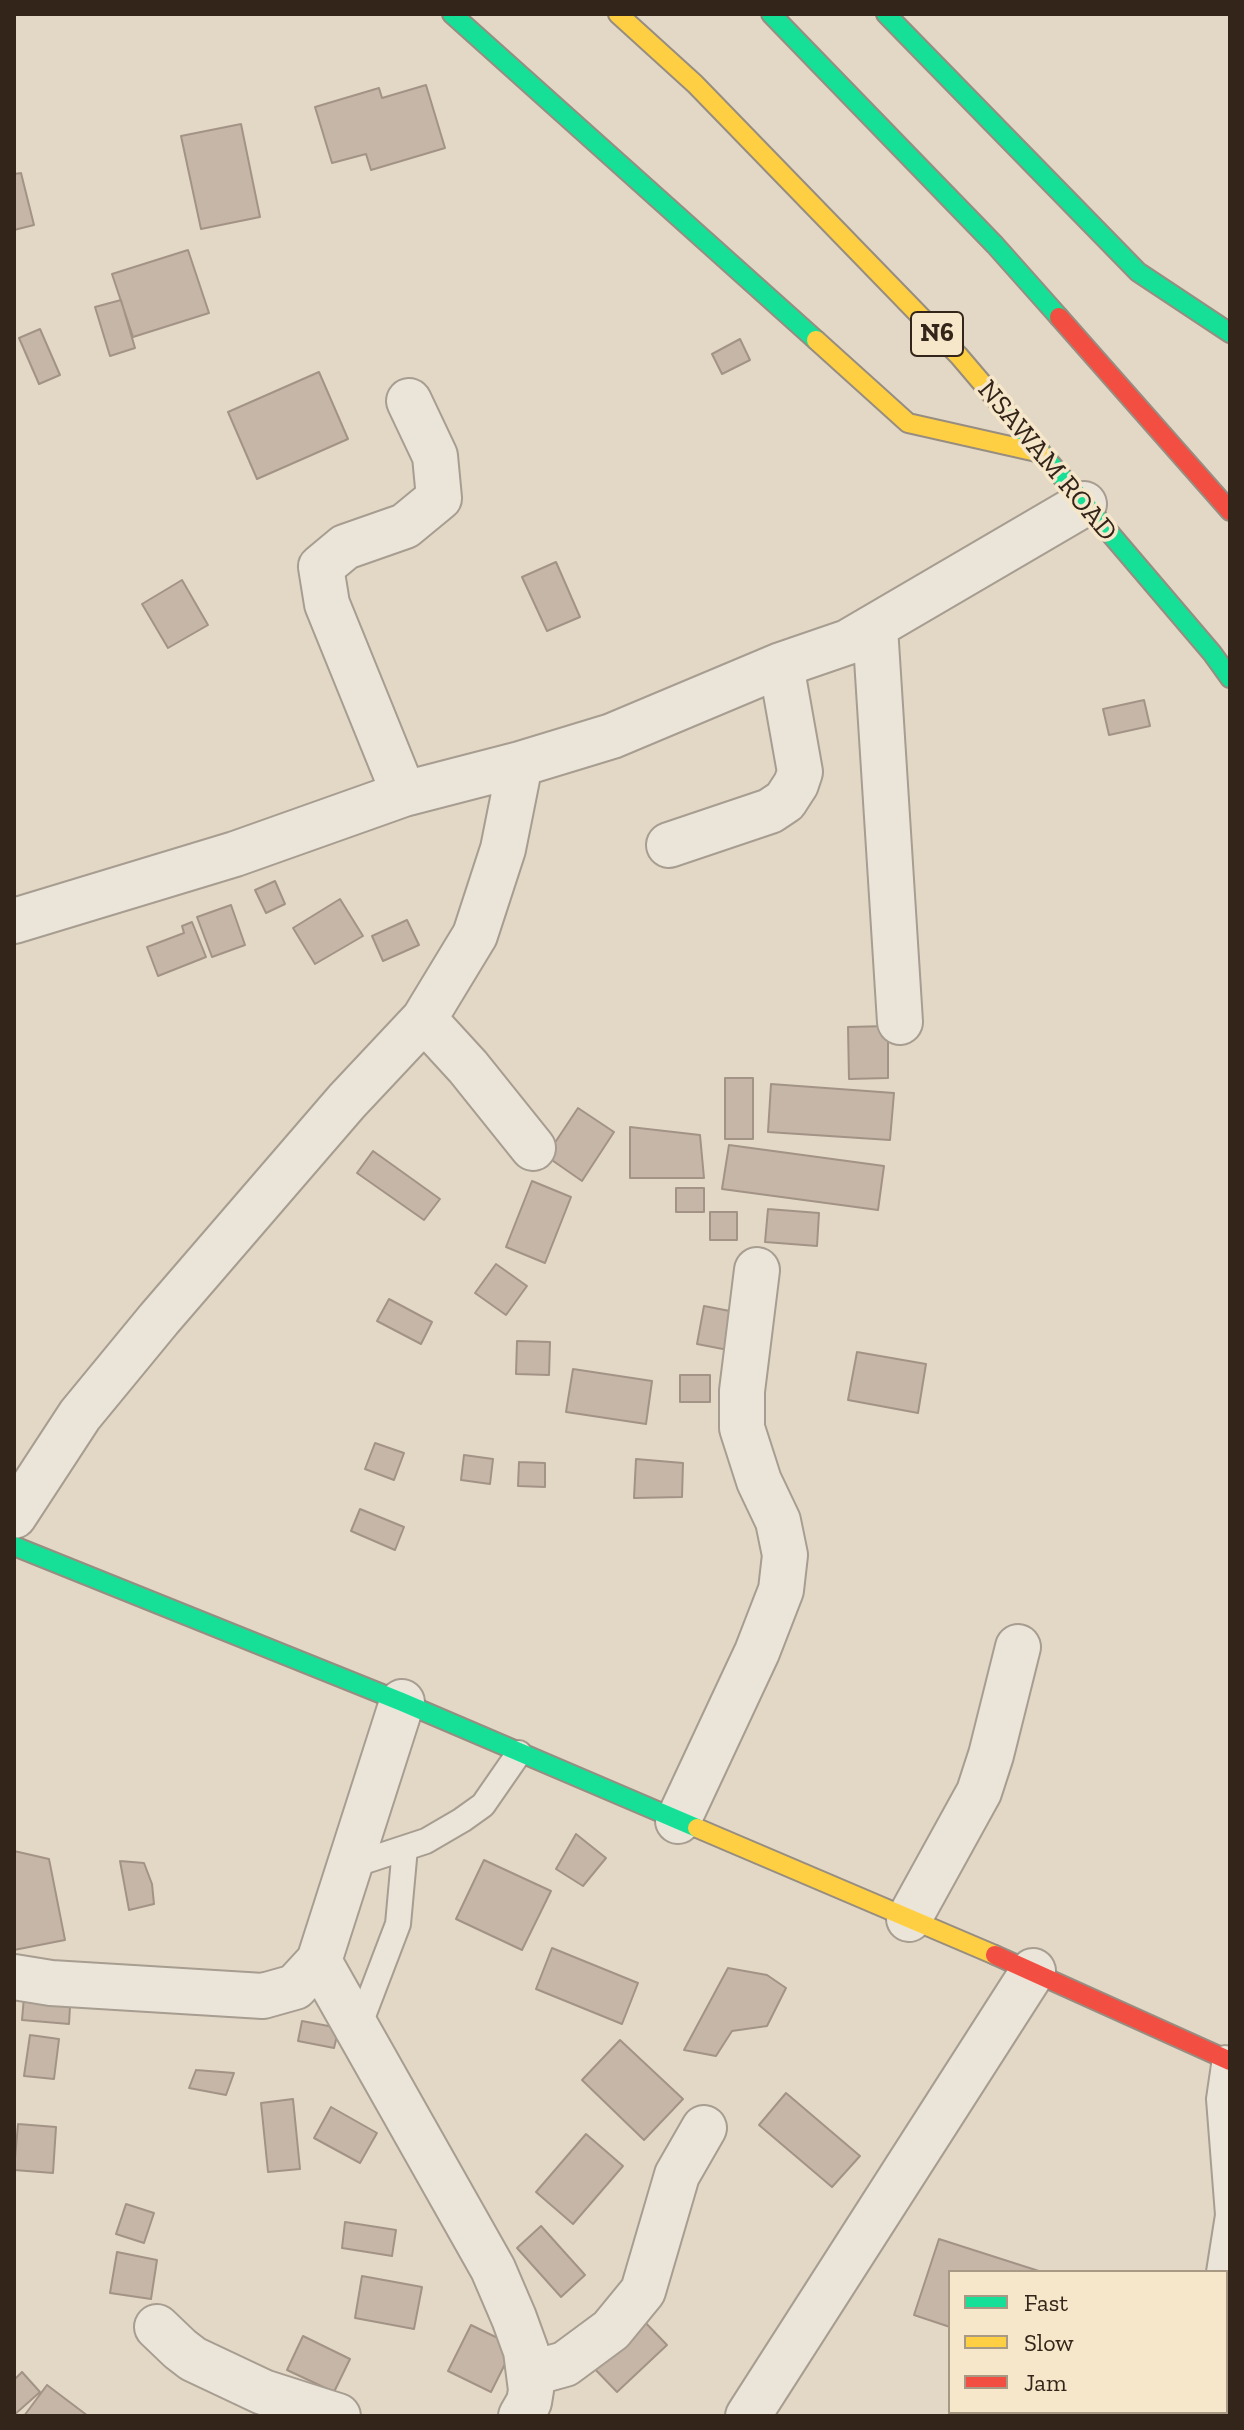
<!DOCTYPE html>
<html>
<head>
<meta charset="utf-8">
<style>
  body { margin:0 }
  #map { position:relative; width:1244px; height:2430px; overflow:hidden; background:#e3d8c6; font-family:"Zilla Slab",serif }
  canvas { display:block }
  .frame { position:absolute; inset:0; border:16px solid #34251a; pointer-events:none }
  .legend { position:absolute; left:948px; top:2270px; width:280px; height:144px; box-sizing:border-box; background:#f6e7ca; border:2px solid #a89984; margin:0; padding:10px 14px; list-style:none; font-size:24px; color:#34251a }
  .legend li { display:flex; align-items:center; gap:16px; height:40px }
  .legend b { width:40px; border:2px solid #a89984 }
</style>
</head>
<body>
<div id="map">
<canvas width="1244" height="2430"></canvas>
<div class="frame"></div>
<ul class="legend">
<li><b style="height:10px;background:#16e098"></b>Fast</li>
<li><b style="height:10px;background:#ffcf43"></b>Slow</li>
<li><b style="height:10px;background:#f24e42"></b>Jam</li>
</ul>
</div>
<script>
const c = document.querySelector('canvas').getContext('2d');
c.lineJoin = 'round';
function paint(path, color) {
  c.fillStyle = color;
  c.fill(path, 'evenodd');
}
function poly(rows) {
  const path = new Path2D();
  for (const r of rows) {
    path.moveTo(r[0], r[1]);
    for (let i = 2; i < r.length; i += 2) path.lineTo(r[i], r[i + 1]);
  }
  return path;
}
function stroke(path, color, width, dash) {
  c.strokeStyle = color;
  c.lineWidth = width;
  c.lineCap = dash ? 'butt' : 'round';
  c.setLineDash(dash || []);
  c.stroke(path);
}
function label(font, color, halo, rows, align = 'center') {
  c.font = font + ' "Zilla Slab",serif';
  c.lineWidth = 7;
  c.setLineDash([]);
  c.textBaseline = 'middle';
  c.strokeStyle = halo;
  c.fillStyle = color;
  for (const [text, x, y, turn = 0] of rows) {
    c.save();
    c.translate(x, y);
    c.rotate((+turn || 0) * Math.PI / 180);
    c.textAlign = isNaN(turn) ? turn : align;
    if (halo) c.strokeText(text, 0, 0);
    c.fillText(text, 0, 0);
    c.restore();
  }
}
const building = poly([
  [426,85,445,148,371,170,366,154,332,163,315,107,379,88,382,98,426,85],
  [241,124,260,217,201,229,181,136,241,124],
  [21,173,34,225,14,230,14,174,21,173],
  [188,250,209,313,133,337,112,274,188,250],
  [121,300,135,348,110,356,95,307,121,300],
  [40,329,60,375,39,384,19,338,40,329],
  [740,339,750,360,722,374,712,354,740,339],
  [319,372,348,439,257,479,228,412,319,372],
  [556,562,580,617,547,631,522,577,556,562],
  [182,580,208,625,168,648,142,604,182,580],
  [1144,700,1150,726,1109,735,1103,709,1144,700],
  [275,881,285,904,266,913,255,890,275,881],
  [340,899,363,936,315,964,293,928,340,899],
  [231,905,245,945,212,957,197,917,231,905],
  [407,920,419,945,383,961,372,936,407,920],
  [192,922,206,957,158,976,147,947,184,933,182,926,192,922],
  [888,1026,888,1078,849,1079,848,1027,888,1026],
  [725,1078,753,1078,753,1139,725,1139,725,1078],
  [771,1084,894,1093,890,1140,768,1132,771,1084],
  [578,1108,614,1132,582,1181,546,1156,578,1108],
  [630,1127,700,1135,704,1178,630,1178,630,1127],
  [729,1145,884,1166,878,1210,722,1189,729,1145],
  [373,1151,440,1199,424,1220,357,1173,373,1151],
  [532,1181,571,1197,545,1263,506,1247,532,1181],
  [676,1188,704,1188,704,1212,676,1212,676,1188],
  [768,1209,819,1213,817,1246,765,1242,768,1209],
  [710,1212,737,1212,737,1240,710,1240,710,1212],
  [496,1264,527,1286,506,1315,475,1293,496,1264],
  [389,1299,432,1322,421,1344,377,1321,389,1299],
  [704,1306,735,1312,728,1350,697,1344,704,1306],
  [517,1341,550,1342,549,1375,516,1374,517,1341],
  [857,1352,926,1364,918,1413,848,1400,857,1352],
  [573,1369,652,1381,646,1424,566,1412,573,1369],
  [680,1375,710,1375,710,1402,680,1402,680,1375],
  [375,1443,404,1453,394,1480,365,1469,375,1443],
  [464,1455,493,1459,490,1484,461,1480,464,1455],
  [636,1459,683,1463,682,1497,634,1498,636,1459],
  [519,1462,545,1463,545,1487,518,1486,519,1462],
  [360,1509,404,1527,395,1550,351,1531,360,1509],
  [576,1834,606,1858,583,1886,556,1869,576,1834],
  [14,1851,49,1859,65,1940,14,1950,14,1851],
  [484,1860,551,1891,522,1950,456,1919,484,1860],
  [120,1861,144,1863,152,1884,154,1904,129,1910,120,1861],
  [552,1948,638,1983,622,2024,536,1989,552,1948],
  [728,1968,767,1975,786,1988,767,2026,732,2031,716,2056,684,2050,728,1968],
  [25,1985,71,1989,69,2024,22,2020,25,1985],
  [302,2021,339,2028,334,2048,298,2041,302,2021],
  [30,2035,59,2039,54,2079,24,2076,30,2035],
  [620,2040,683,2099,644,2140,582,2080,620,2040],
  [196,2070,234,2073,226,2095,189,2088,196,2070],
  [786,2093,860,2156,832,2187,759,2125,786,2093],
  [293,2099,300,2169,268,2172,261,2103,293,2099],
  [331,2107,377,2133,360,2163,314,2138,331,2107],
  [18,2124,56,2127,53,2173,14,2170,18,2124],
  [586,2134,623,2166,573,2224,536,2192,586,2134],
  [126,2204,154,2213,144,2243,116,2234,126,2204],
  [345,2222,396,2230,392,2256,342,2248,345,2222],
  [541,2226,585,2275,561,2297,517,2248,541,2226],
  [939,2239,1042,2272,950,2272,950,2327,914,2315,939,2239],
  [117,2252,157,2260,151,2299,110,2293,117,2252],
  [362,2276,422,2287,414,2329,355,2318,362,2276],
  [640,2317,667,2345,617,2392,590,2364,640,2317],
  [471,2325,514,2346,491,2392,448,2371,471,2325],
  [303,2336,350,2359,334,2392,287,2370,303,2336],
  [22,2372,40,2392,14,2415,14,2380,22,2372],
  [1230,2375,1230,2416,1212,2416,1214,2412,1226,2412,1226,2384,1230,2375],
  [47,2385,88,2416,24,2416,47,2385]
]);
const lane = poly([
  [350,1866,426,1841,462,1820,483,1805,519,1753],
  [358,2029,398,1924,405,1848],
  [1219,2272,1228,2215,1219,2099,1225,2058],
  [1168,2416,1170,2412]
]);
const street = poly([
  [875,627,900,1022],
  [404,794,327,604,321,567,345,547,405,526,439,498,435,456,409,401],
  [669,845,770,811,785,801,796,784,800,772,781,665],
  [14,921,235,854,404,794,520,764,612,736,781,665,848,642,1084,504],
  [424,1019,468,1067,533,1148],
  [14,1516,80,1415,159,1319,347,1101,424,1019,475,935,503,849,520,764],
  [678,1821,757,1652,781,1590,785,1555,778,1521,759,1481,742,1428,742,1391,757,1270],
  [909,1919,979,1792,991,1755,1018,1647],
  [319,1961,493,2269,514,2318,526,2351,531,2390,529,2402,521,2416],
  [14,1977,51,1983,263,1996,295,1987,319,1961,402,1702],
  [157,2327,180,2349,193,2359,263,2392,338,2416],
  [529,2374,565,2364,611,2330,643,2291,677,2175,704,2128],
  [748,2416,1033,1971]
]);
const fast = poly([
  [452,14,816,340],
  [771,14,995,245,1059,317],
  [886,14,1138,272,1230,333],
  [999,403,1212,653,1230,678],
  [14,1546,402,1702,697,1828]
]);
const slow = poly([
  [618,14,695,84,959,356,999,403],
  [816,340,908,423,1041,453],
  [697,1828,995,1955]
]);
const jam = poly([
  [1059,317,1230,511],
  [995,1955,1230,2061]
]);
const shields = [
  [937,334,52]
];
const shieldNames = [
  ["N6",937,334]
];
const streetNames = [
  ["NSAWAM ROAD",1047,461,50]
];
paint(building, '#c6b6a7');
stroke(building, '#a29386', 2);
stroke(lane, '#a79d90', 28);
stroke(street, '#a79d90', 48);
stroke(fast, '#978d80', 22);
stroke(slow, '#978d80', 22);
stroke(jam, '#978d80', 22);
stroke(lane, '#eae4d9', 24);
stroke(street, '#eae4d9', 44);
stroke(fast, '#16e098', 18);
stroke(slow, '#ffcf43', 18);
stroke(jam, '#f24e42', 18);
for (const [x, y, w] of shields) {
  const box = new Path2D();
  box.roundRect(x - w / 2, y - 22, w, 44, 6);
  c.fillStyle = '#f6e7ca';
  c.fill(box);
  stroke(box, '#34251a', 2);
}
label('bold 26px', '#34251a', null, shieldNames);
label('28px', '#34251a', '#f6e7ca', streetNames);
</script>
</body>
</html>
